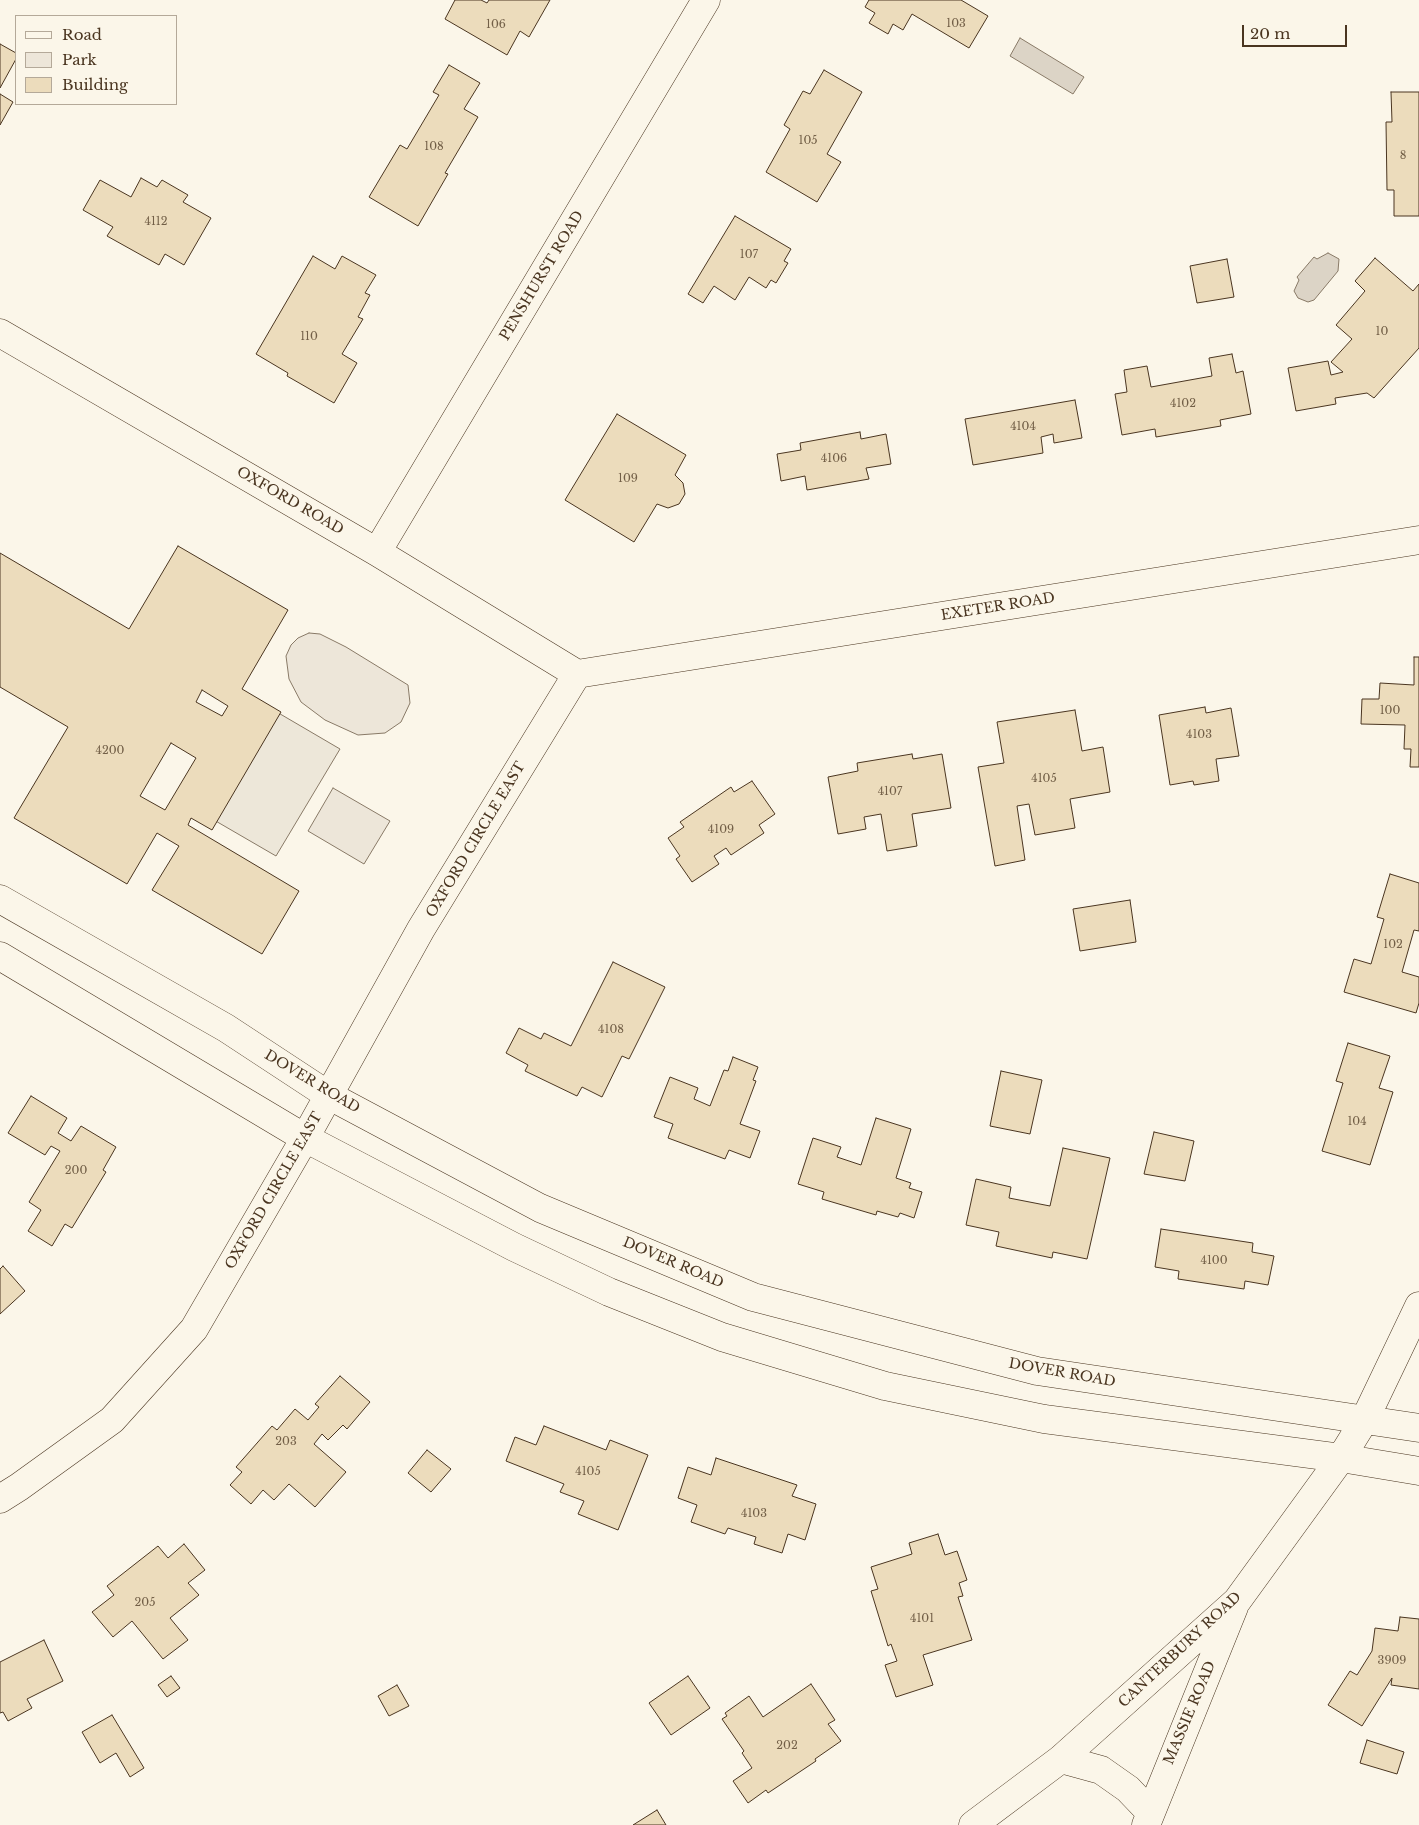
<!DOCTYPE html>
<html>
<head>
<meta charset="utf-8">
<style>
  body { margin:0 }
  #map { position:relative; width:1419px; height:1825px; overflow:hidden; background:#fbf6e9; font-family:"Libre Baskerville",serif }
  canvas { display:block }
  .legend { position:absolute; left:15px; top:15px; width:162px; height:90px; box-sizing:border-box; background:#fbf6e9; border:1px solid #b4a999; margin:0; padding:6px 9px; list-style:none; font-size:15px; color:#4a3520 }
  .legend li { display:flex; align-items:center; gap:10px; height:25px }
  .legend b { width:25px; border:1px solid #b4a999 }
  .scale { position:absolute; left:1242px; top:25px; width:105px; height:22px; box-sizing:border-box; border:2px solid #4a3520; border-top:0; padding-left:6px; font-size:15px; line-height:18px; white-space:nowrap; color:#4a3520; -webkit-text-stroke:4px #fbf6e9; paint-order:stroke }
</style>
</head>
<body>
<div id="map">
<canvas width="1419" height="1825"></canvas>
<ul class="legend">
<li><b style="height:6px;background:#fbf6e9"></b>Road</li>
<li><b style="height:14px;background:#ede6d9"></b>Park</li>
<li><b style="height:14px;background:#ecdcbc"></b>Building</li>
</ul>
<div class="scale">20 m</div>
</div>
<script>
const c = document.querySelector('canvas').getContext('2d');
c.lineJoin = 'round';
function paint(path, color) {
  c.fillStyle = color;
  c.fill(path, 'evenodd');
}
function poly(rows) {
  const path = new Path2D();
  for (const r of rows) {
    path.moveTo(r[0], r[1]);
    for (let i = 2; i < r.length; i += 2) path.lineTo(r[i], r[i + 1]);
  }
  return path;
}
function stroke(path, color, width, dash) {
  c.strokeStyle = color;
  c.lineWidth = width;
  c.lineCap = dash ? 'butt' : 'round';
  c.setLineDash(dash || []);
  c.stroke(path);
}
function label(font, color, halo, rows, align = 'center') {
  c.font = font + ' "Libre Baskerville",serif';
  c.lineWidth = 4;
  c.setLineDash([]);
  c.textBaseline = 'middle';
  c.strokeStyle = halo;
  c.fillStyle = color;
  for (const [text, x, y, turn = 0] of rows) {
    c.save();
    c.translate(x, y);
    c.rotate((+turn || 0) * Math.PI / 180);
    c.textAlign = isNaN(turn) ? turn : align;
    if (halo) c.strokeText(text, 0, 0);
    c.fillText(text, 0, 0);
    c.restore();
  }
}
const green = poly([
  [309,633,320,634,346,647,408,685,410,703,401,722,385,733,358,735,325,720,301,702,289,679,286,656,291,645,298,638,309,633],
  [333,788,390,821,364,864,308,831,333,788]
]);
const parking = poly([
  [258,701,340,749,276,856,195,809,258,701]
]);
const water = poly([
  [1020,38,1084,77,1073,94,1010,56,1020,38],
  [1328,253,1339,259,1338,271,1314,300,1308,302,1298,298,1294,291,1299,280,1297,277,1314,257,1317,259,1328,253]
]);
const building = poly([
  [455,0,481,0,487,3,489,0,550,0,529,37,520,31,507,55,445,19,455,0],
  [869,0,961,0,988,16,969,48,912,14,903,30,893,24,888,34,869,23,875,13,865,7,869,0],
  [0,44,16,53,16,59,0,88,0,44],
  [449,65,480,83,464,109,478,117,445,173,448,174,418,226,369,197,400,145,407,149,439,95,433,92,449,65],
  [824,70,862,92,827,154,841,162,817,202,766,172,790,129,784,125,803,91,810,94,824,70],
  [1391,92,1419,92,1419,216,1394,216,1394,190,1387,190,1386,122,1392,122,1391,92],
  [0,94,13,102,0,125,0,94],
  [141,178,157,187,162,180,188,195,183,202,211,218,184,265,165,254,159,265,107,236,113,227,83,210,100,180,131,197,141,178],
  [735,216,791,249,784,261,788,263,776,283,771,280,766,288,749,277,735,300,714,286,703,303,688,294,735,216],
  [313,256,335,269,342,256,376,275,365,293,370,295,358,317,363,319,342,354,357,363,334,403,287,376,288,373,256,354,313,256],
  [1375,258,1413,291,1419,284,1419,348,1374,398,1367,393,1335,398,1336,404,1296,411,1288,368,1328,361,1331,375,1343,372,1331,362,1352,339,1336,325,1365,291,1355,281,1375,258],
  [1227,259,1234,297,1197,303,1190,266,1227,259],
  [1232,354,1236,373,1243,371,1251,414,1220,420,1221,426,1156,437,1155,429,1122,435,1115,394,1127,392,1124,370,1147,366,1151,387,1212,376,1209,358,1232,354],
  [1075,400,1082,438,1054,443,1053,434,1041,437,1043,453,973,465,965,419,1075,400],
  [617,414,686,455,675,475,683,483,685,494,679,504,668,508,657,504,634,542,565,500,617,414],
  [860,432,861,439,886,434,891,464,866,468,869,479,807,490,805,476,781,481,777,454,801,450,800,443,860,432],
  [178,546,288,610,242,689,281,712,212,830,191,818,188,825,299,891,262,954,152,890,179,846,157,833,127,884,14,818,68,727,0,687,0,553,129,629,178,546],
  [202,690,228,706,222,716,196,702,202,690],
  [171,743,196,758,165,810,140,796,171,743],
  [1414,657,1419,657,1419,767,1410,767,1411,749,1404,749,1405,725,1361,724,1362,699,1379,699,1380,683,1414,685,1414,657],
  [1205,707,1206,713,1231,708,1239,756,1216,759,1219,781,1194,785,1193,781,1170,785,1159,715,1205,707],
  [1075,710,1082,751,1103,747,1110,792,1070,799,1075,828,1035,835,1029,804,1017,806,1025,860,995,866,978,767,1004,763,997,722,1075,710],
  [912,754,913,759,942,754,951,808,912,814,917,846,887,851,881,814,864,817,866,829,838,834,828,777,858,771,857,763,912,754],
  [752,781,775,814,759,825,764,833,731,855,726,848,714,856,719,864,692,882,676,859,680,856,668,838,684,827,680,822,731,787,734,792,752,781],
  [1390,874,1419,883,1419,931,1414,930,1402,972,1419,977,1419,1003,1416,1013,1344,992,1354,959,1371,964,1384,919,1377,917,1390,874],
  [1130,900,1136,942,1080,951,1073,909,1130,900],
  [613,962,665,987,629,1059,622,1056,602,1097,582,1087,577,1096,525,1071,528,1065,506,1053,519,1028,541,1039,544,1033,571,1046,613,962],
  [1348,1043,1390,1056,1379,1088,1393,1092,1370,1165,1322,1151,1343,1083,1336,1081,1348,1043],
  [733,1057,758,1067,753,1080,756,1081,740,1124,760,1131,750,1158,729,1150,725,1159,668,1138,673,1124,654,1117,670,1077,698,1088,694,1099,710,1106,724,1070,728,1071,733,1057],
  [1001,1071,1042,1080,1030,1134,990,1126,1001,1071],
  [31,1096,67,1118,58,1133,71,1141,81,1126,116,1147,103,1170,106,1172,72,1228,65,1224,52,1246,28,1231,41,1210,29,1202,60,1151,51,1146,45,1155,8,1133,31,1096],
  [876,1118,911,1129,896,1178,911,1183,909,1188,922,1192,914,1218,900,1213,898,1217,877,1211,876,1215,822,1199,824,1192,798,1184,813,1138,841,1147,837,1157,861,1165,876,1118],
  [1154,1132,1194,1141,1185,1181,1144,1174,1154,1132],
  [1063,1148,1110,1158,1087,1259,1053,1252,1052,1258,996,1246,999,1232,966,1225,976,1179,1011,1187,1009,1198,1050,1206,1063,1148],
  [1161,1229,1253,1243,1252,1252,1274,1256,1268,1285,1245,1281,1244,1289,1178,1279,1179,1271,1155,1267,1161,1229],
  [3,1266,25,1291,0,1314,0,1269,3,1266],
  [340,1376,370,1402,347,1429,343,1425,328,1440,322,1434,314,1444,346,1472,315,1507,289,1484,274,1500,263,1490,251,1504,230,1485,242,1472,236,1467,272,1426,277,1430,295,1409,308,1420,319,1407,315,1404,340,1376],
  [544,1426,606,1450,610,1440,648,1455,618,1530,578,1514,584,1501,560,1492,564,1484,506,1461,515,1437,536,1445,544,1426],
  [427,1450,451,1469,431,1492,408,1473,427,1450],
  [716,1458,797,1485,792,1496,816,1504,805,1540,788,1534,782,1553,754,1544,756,1537,728,1528,725,1534,691,1522,697,1505,678,1498,688,1467,711,1475,716,1458],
  [938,1534,945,1555,957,1551,967,1580,959,1583,963,1596,958,1597,972,1640,923,1655,933,1685,896,1697,885,1665,897,1661,891,1644,888,1646,871,1591,878,1589,871,1567,912,1554,909,1543,938,1534],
  [184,1544,205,1570,188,1583,199,1595,170,1618,188,1640,163,1659,132,1621,113,1637,92,1612,114,1595,107,1586,158,1546,168,1558,184,1544],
  [1400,1617,1419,1619,1419,1689,1391,1685,1392,1678,1362,1726,1328,1705,1350,1671,1357,1675,1372,1651,1375,1628,1398,1631,1400,1617],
  [44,1640,63,1681,27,1699,32,1708,8,1721,3,1712,0,1713,0,1662,44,1640],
  [171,1676,180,1688,167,1697,158,1685,171,1676],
  [688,1676,710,1708,671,1735,649,1703,688,1676],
  [811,1684,835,1720,828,1724,841,1741,815,1759,816,1761,768,1793,766,1790,748,1803,733,1781,752,1768,742,1753,744,1751,722,1719,727,1716,725,1713,749,1696,763,1717,811,1684],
  [397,1685,409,1706,389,1716,378,1696,397,1685],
  [112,1715,144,1768,130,1777,116,1753,100,1763,82,1732,112,1715],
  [1367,1740,1404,1752,1397,1774,1360,1763,1367,1740],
  [657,1810,666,1825,633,1825,657,1810]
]);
const street = poly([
  [0,333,377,552,577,674],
  [377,552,706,0],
  [577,674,1419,540],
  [0,899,226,1028,328,1095,540,1208,753,1297,1037,1371,1419,1428],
  [0,956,305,1138,514,1247,609,1292,722,1337,885,1386,1044,1419,1341,1458,1419,1471],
  [0,1499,19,1487,112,1420,194,1329,305,1138,421,929,577,674],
  [1061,1759,1101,1770,1128,1789,1149,1811],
  [973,1825,1061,1759,1237,1601,1341,1458,1365,1419,1419,1306],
  [1146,1825,1234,1607]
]);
const numberNames = [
  ["103",956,24],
  ["106",496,25],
  ["105",808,141],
  ["108",434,147],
  ["8",1403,156],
  ["4112",156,222],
  ["107",749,255],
  ["10",1382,332],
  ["110",309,337],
  ["4102",1183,404],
  ["4104",1023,427],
  ["4106",834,459],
  ["109",628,479],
  ["100",1390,711],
  ["4103",1199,735],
  ["4200",110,751],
  ["4105",1044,779],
  ["4107",890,792],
  ["4109",721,830],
  ["102",1393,945],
  ["4108",611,1030],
  ["104",1357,1122],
  ["200",76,1171],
  ["4100",1214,1261],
  ["203",286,1442],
  ["4105",588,1472],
  ["4103",754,1514],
  ["205",145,1603],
  ["4101",922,1619],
  ["3909",1392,1661],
  ["202",787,1746]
];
const streetNames = [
  ["PENSHURST ROAD",542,276,-59],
  ["OXFORD ROAD",290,501,30],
  ["EXETER ROAD",998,607,-9],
  ["OXFORD CIRCLE EAST",476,840,-59],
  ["DOVER ROAD",312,1082,31],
  ["OXFORD CIRCLE EAST",274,1191,-60],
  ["DOVER ROAD",673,1263,23],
  ["DOVER ROAD",1062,1373,10],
  ["CANTERBURY ROAD",1180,1650,-43],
  ["MASSIE ROAD",1190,1713,-67]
];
paint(green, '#ede6d9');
stroke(green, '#887966', 1);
paint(parking, '#ede7d9');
stroke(parking, '#887966', 1);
paint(water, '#dcd4c6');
stroke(water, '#887966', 1);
paint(building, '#ecdcbc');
stroke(building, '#4a3520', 1);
stroke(street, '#4a3520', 29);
stroke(street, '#fbf6e9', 28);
label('11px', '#725f47', null, numberNames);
label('14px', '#4a3520', '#fbf6e9', streetNames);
</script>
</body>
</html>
